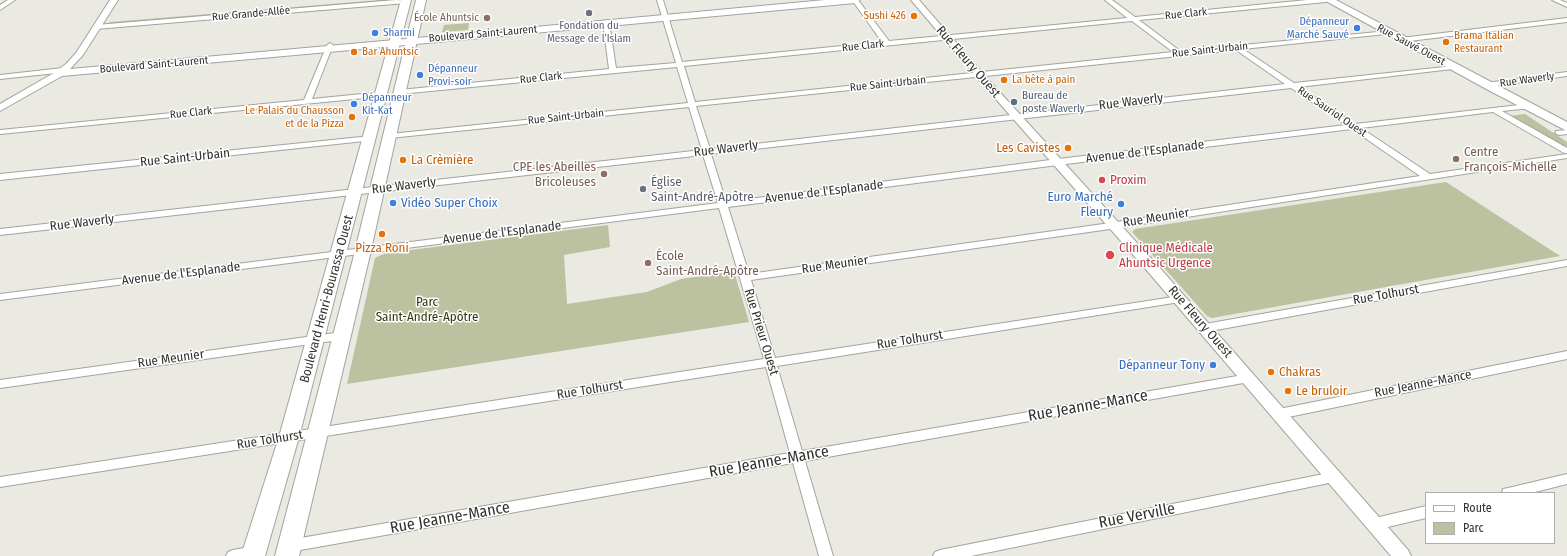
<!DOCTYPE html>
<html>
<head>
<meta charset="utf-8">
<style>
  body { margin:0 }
  #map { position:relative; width:1567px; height:556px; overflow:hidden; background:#eae9e2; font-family:"Fira Sans Condensed",sans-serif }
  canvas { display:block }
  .legend { position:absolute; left:1425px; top:492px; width:130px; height:52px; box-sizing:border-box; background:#fff; border:1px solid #adadab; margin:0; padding:5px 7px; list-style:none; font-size:12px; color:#31312e }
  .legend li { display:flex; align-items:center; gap:8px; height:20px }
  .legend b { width:20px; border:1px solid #adadab }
</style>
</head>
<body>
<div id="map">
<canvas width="1567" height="556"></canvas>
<ul class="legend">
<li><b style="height:5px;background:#fff"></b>Route</li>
<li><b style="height:11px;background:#bcc19f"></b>Parc</li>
</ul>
</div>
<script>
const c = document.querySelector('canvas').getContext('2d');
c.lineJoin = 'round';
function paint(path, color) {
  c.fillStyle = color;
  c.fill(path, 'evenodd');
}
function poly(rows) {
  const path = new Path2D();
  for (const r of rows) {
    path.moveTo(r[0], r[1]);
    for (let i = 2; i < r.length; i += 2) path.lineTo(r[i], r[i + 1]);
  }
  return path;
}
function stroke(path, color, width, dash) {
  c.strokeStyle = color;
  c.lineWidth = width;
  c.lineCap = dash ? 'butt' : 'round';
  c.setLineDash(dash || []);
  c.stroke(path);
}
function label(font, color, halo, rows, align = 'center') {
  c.font = font + ' "Fira Sans Condensed",sans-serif';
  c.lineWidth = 3;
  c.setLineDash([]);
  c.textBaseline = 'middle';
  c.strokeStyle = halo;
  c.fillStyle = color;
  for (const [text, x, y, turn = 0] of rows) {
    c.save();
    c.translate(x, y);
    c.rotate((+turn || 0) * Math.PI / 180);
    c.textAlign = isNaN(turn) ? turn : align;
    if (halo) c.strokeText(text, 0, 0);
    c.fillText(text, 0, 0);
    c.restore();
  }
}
const green = poly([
  [381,0,394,0,106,24,111,22],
  [469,23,468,30,442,32,444,25],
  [1525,114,1567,142,1567,146,1562,145,1509,116],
  [1446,182,1560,256,1212,318,1207,316,1132,232,1135,229],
  [608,225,610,247,564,255,567,304,647,292,681,279,734,271,749,322,347,384,375,258,379,256,387,253]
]);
const minor = poly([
  [8,0,15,0,0,10,0,5,8,0],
  [396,0,409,1,406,3,96,29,93,27,96,25,396,0],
  [657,0,663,0,682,62,882,42,852,0,858,0,889,41,1127,18,1105,0,1112,0,1135,17,1307,0,1329,0,1326,2,1139,20,1180,51,1388,31,1389,32,1386,34,1243,49,1294,83,1454,66,1454,68,1452,69,1299,87,1355,124,1528,104,1531,104,1531,108,1502,111,1567,148,1567,153,1564,153,1493,112,1361,128,1430,174,1567,154,1567,158,1103,230,751,280,775,358,1180,296,1185,299,1180,302,777,366,802,451,1249,374,1253,375,1255,378,1253,381,1249,382,805,461,833,556,819,556,793,463,289,552,284,550,282,546,284,542,289,540,790,453,766,367,0,487,0,477,764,359,719,208,0,300,0,294,718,203,703,155,0,235,0,229,702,150,689,107,390,138,386,136,390,134,688,103,677,67,400,94,396,92,400,90,609,69,603,22,606,20,609,22,616,68,676,63,657,0],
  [1132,21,1173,52,695,102,684,66,1132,21],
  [1236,50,1285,84,710,149,696,106,1236,50],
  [1291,88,1346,125,1058,159,726,202,711,154,1291,88],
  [1352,129,1420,176,1103,224,749,274,728,207,1058,165,1352,129],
  [1552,0,1560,0,1567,3,1567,7,1552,0],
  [1567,18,1567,22,1401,42,1398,40,1401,38,1567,18],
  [330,43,333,45,312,99,382,92,386,94,385,96,0,134,0,130,304,100,327,45,330,43],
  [63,68,66,68,66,72,0,79,0,75,63,68],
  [1567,72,1567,76,1486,87,1482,85,1486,83,1567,72],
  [1567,130,1567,134,1559,135,1555,133,1556,131,1567,130],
  [371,136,374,136,374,140,0,180,0,174,371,136],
  [1567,260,1567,266,1205,332,1201,331,1200,328,1201,325,1205,324,1567,260],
  [342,332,346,333,347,336,346,339,0,388,0,380,342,332],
  [1567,351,1567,359,1279,419,1275,417,1273,414,1275,411,1279,409,1567,351],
  [1334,472,1339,473,1340,477,1339,481,1334,482,971,556,933,556,935,552,940,550,1334,472],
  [1567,474,1567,484,1531,493,1502,493,1503,489,1508,488,1567,474],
  [1426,506,1426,518,1375,530,1370,528,1368,524,1370,520,1375,518,1426,506],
  [254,546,259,548,261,552,259,556,226,556,228,552,233,550,254,546]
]);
const tertiary = poly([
  [110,0,118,0,83,55,70,69,395,40,399,43,395,46,62,76,0,111,0,104,52,74,66,64,76,53,110,0],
  [911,0,919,0,985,76,1159,267,1408,550,1411,556,1391,556,1149,273,979,80,911,0]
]);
const secondary = poly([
  [825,0,860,0,855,3,395,46,390,43,395,40,825,0],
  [1324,0,1336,0,1567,122,1567,131,1490,91,1324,0]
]);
const primary = poly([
  [401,0,411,0,299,437,265,556,241,556,279,437,401,0],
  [416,0,426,0,369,259,299,556,275,556,353,259,416,0]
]);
const markers = [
  [589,13,4,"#6b7280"],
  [914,16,4,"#e8710a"],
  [487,18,4,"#8d6e63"],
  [1357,28,4,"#3f7fe0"],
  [375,33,4,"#3f7fe0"],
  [1446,42,4,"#e8710a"],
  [354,52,4,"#e8710a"],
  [420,75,4,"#3f7fe0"],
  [1004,80,4,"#e8710a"],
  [1014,102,4,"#5c6f8a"],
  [354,104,4,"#3f7fe0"],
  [352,117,4,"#e8710a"],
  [1068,148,4,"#e8710a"],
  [1456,159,4,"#8d6e63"],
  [403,160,4,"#e8710a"],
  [604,174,4,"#8d6e63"],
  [1102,180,4,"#e0444e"],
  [643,189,4,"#6b7280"],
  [393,203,4,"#3f7fe0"],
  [1121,204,4,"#3f7fe0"],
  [382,234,4,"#e8710a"],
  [1110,255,5,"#e0444e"],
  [648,263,4,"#8d6e63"],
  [1213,365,4,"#3f7fe0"],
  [1271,372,4,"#e8710a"],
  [1288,391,4,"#e8710a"]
];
const farStreetnames = [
  ["Rue Grande-Allée",251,14,-5],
  ["Rue Clark",1186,14,-6],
  ["Boulevard Saint-Laurent",483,34,-5],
  ["Rue Sauvé Ouest",1411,45,28],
  ["Rue Clark",863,46,-6],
  ["Rue Saint-Urbain",1210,50,-6],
  ["Boulevard Saint-Laurent",154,65,-5],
  ["Rue Clark",541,78,-6],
  ["Rue Waverly",1527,80,-8],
  ["Rue Saint-Urbain",888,84,-6],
  ["Rue Sauriol Ouest",1332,112,34],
  ["Rue Clark",191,113,-6],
  ["Rue Saint-Urbain",566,117,-6]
];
const farFoodnames = [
  ["Sushi 426",906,16,"right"],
  ["Brama Italian",1454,36],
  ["Restaurant",1454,49],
  ["Bar Ahuntsic",362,52],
  ["La bête à pain",1012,80],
  ["Le Palais du Chausson",344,111,"right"],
  ["et de la Pizza",344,124,"right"]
];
const farEducationnames = [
  ["École Ahuntsic",479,18]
];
const farShopnames = [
  ["Dépanneur",1349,22,"right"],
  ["Marché Sauvé",1349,35,"right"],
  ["Sharmi",383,33],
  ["Dépanneur",428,69],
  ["Provi-soir",428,82],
  ["Dépanneur",362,98],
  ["Kit-Kat",362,111]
];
const farWorshipnames = [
  ["Fondation du",589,26],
  ["Message de l’Islam",589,39]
];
const farServicenames = [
  ["Bureau de",1022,96],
  ["poste Waverly",1022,109]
];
const streetNames = [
  ["Rue Fleury Ouest",968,62,49],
  ["Rue Waverly",1131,102,-7],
  ["Rue Waverly",726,149,-7],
  ["Avenue de l'Esplanade",1145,152,-7],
  ["Rue Saint-Urbain",185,158,-6],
  ["Rue Waverly",404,186,-7],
  ["Avenue de l'Esplanade",824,192,-7],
  ["Rue Meunier",1156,218,-9],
  ["Rue Waverly",82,223,-7],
  ["Avenue de l'Esplanade",502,233,-7],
  ["Rue Meunier",835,265,-8],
  ["Avenue de l'Esplanade",181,274,-7],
  ["Rue Tolhurst",1386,295,-10],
  ["Boulevard Henri-Bourassa Ouest",327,299,-75],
  ["Rue Fleury Ouest",1200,322,49],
  ["Rue Prieur Ouest",761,332,73],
  ["Rue Tolhurst",910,340,-9],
  ["Rue Meunier",171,359,-8],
  ["Rue Jeanne-Mance",1423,384,-11],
  ["Rue Tolhurst",590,390,-9],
  ["Rue Tolhurst",270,440,-9]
];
const foodNames = [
  ["Les Cavistes",1060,148,"right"],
  ["La Crèmière",411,160],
  ["Pizza Roni",382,248,"center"],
  ["Chakras",1279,372],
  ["Le bruloir",1296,391]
];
const educationNames = [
  ["Centre",1464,152],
  ["François-Michelle",1464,167],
  ["CPE les Abeilles",596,167,"right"],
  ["Bricoleuses",596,182,"right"],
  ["École",656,256],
  ["Saint-André-Apôtre",656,271]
];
const healthNames = [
  ["Proxim",1110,180],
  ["Clinique Médicale",1119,248],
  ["Ahuntsic Urgence",1119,263]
];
const worshipNames = [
  ["Église",651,182],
  ["Saint-André-Apôtre",651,197]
];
const shopNames = [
  ["Euro Marché",1113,197],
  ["Fleury",1113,212],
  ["Vidéo Super Choix",401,203,"left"],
  ["Dépanneur Tony",1205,365]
];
const parkNames = [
  ["Parc",427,302],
  ["Saint-André-Apôtre",427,317]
];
const nearStreetnames = [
  ["Rue Jeanne-Mance",1088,406,-10],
  ["Rue Jeanne-Mance",769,462,-10],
  ["Rue Verville",1137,516,-11],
  ["Rue Jeanne-Mance",450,518,-10]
];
paint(green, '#bcc19f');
stroke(minor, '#a4a39c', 2);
stroke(tertiary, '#a4a39c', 2);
stroke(secondary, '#a4a39c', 2);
stroke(primary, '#a4a39c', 2);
paint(minor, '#fff');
paint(tertiary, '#fff');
paint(secondary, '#fff');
paint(primary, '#fff');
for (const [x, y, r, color] of markers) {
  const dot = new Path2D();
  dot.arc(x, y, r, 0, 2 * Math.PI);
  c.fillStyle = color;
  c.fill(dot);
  stroke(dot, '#fff', 1.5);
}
label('11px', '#31312e', '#fff', farStreetnames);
label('11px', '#c56008', '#fff', farFoodnames, 'left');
label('11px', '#785e54', '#fff', farEducationnames, 'right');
label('11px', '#366cbe', '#fff', farShopnames, 'left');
label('11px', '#5b616d', '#fff', farWorshipnames);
label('11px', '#4e5e75', '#fff', farServicenames, 'left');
label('13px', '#31312e', '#fff', streetNames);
label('13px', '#c56008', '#fff', foodNames, 'left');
label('13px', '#785e54', '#fff', educationNames, 'left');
label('13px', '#be3a42', '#fff', healthNames, 'left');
label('13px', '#5b616d', '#fff', worshipNames, 'left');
label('13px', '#366cbe', '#fff', shopNames, 'right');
label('13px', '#35380f', '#fff', parkNames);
label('16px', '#31312e', '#fff', nearStreetnames);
</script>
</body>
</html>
